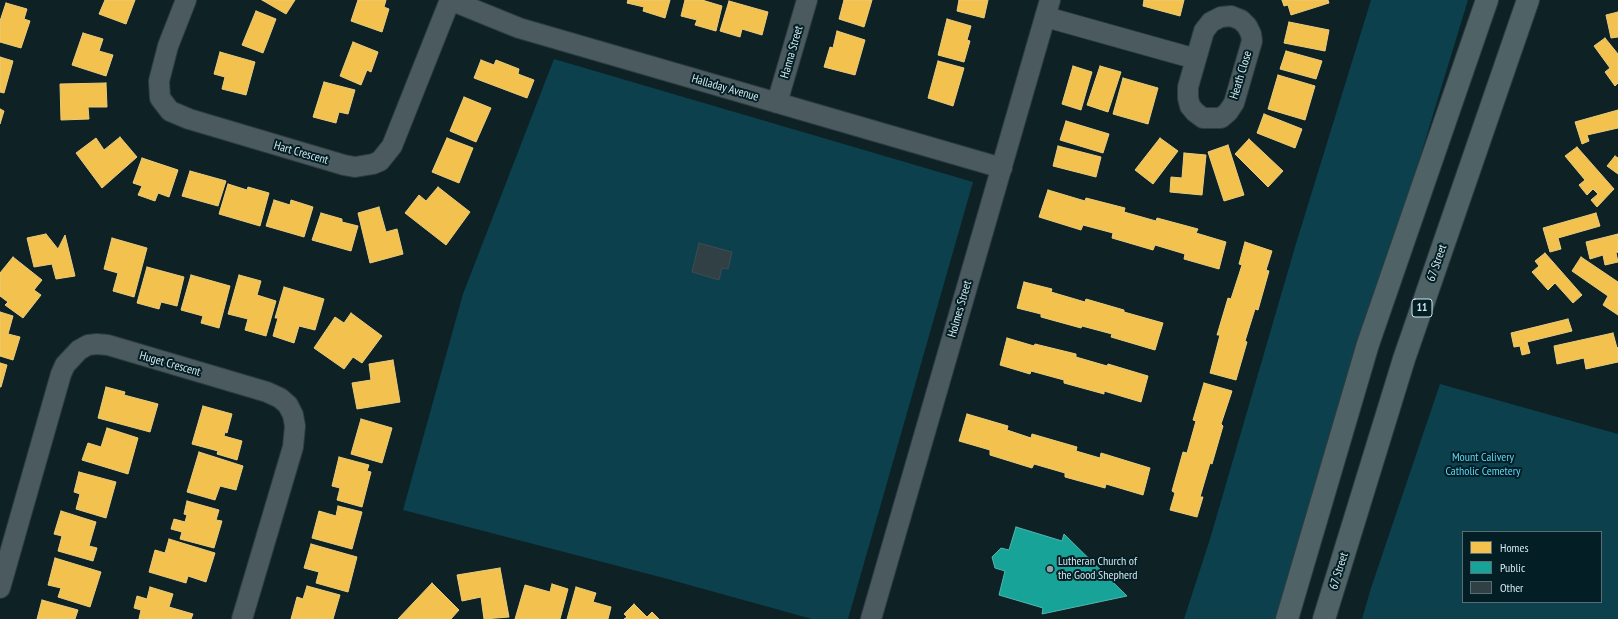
<!DOCTYPE html>
<html>
<head>
<meta charset="utf-8">
<style>
  body { margin:0 }
  #map { position:relative; width:1618px; height:619px; overflow:hidden; background:#0e2226; font-family:"PT Sans Narrow",sans-serif }
  canvas { display:block }
  .legend { position:absolute; left:1462px; top:531px; width:140px; height:72px; box-sizing:border-box; background:#031e25; border:1px solid #576e75; margin:0; padding:5px 7px; list-style:none; font-size:12px; color:#d4e7ed }
  .legend li { display:flex; align-items:center; gap:8px; height:20px }
  .legend b { width:20px; border:1px solid #576e75 }
</style>
</head>
<body>
<div id="map">
<canvas width="1618" height="619"></canvas>
<ul class="legend">
<li><b style="height:11px;background:#f2c14e"></b>Homes</li>
<li><b style="height:11px;background:#17a398"></b>Public</li>
<li><b style="height:11px;background:#314045"></b>Other</li>
</ul>
</div>
<script>
const c = document.querySelector('canvas').getContext('2d');
c.lineJoin = 'round';
function paint(path, color) {
  c.fillStyle = color;
  c.fill(path, 'evenodd');
}
function poly(rows) {
  const path = new Path2D();
  for (const r of rows) {
    path.moveTo(r[0], r[1]);
    for (let i = 2; i < r.length; i += 2) path.lineTo(r[i], r[i + 1]);
  }
  return path;
}
function stroke(path, color, width, dash) {
  c.strokeStyle = color;
  c.lineWidth = width;
  c.lineCap = dash ? 'butt' : 'round';
  c.setLineDash(dash || []);
  c.stroke(path);
}
function label(font, color, halo, rows, align = 'center') {
  c.font = font + ' "PT Sans Narrow",sans-serif';
  c.lineWidth = 4;
  c.setLineDash([]);
  c.textBaseline = 'middle';
  c.strokeStyle = halo;
  c.fillStyle = color;
  for (const [text, x, y, turn = 0] of rows) {
    c.save();
    c.translate(x, y);
    c.rotate((+turn || 0) * Math.PI / 180);
    c.textAlign = isNaN(turn) ? turn : align;
    if (halo) c.strokeText(text, 0, 0);
    c.fillText(text, 0, 0);
    c.restore();
  }
}
const green = poly([
  [1371,0,1468,0,1389,259,1275,619,1184,619,1210,539,1295,247],
  [554,59,973,182,848,619,812,619,664,578,403,510,463,294],
  [1440,384,1618,434,1618,619,1362,619,1371,588],
  [1463,532,1601,532,1601,602,1463,602]
]);
const homes = poly([
  [105,0,135,0,126,24,99,14,105,0],
  [262,0,295,0,286,14,262,0],
  [358,0,386,0,384,7,389,9,382,32,351,21,358,0],
  [628,0,670,0,665,18,643,11,644,7,627,3,628,0],
  [685,0,702,0,722,6,716,31,695,25,697,20,681,16,685,0],
  [844,0,872,0,864,27,839,19,844,0],
  [959,0,988,0,984,18,957,11,959,0],
  [1144,0,1184,0,1180,16,1143,6,1144,0],
  [1282,0,1328,0,1329,3,1291,15,1288,5,1284,6,1282,0],
  [729,1,768,12,762,35,742,29,740,37,720,31,729,1],
  [6,3,27,9,24,19,30,21,21,48,0,42,0,21,6,3],
  [256,11,276,19,263,53,242,45,256,11],
  [1618,12,1618,37,1611,38,1606,15,1618,12],
  [947,19,971,26,967,40,970,41,964,62,938,55,947,19],
  [1289,22,1329,30,1325,51,1284,43,1289,22],
  [837,31,865,40,855,75,824,67,830,47,833,48,837,31],
  [83,33,103,39,99,51,113,55,106,76,72,65,83,33],
  [1605,38,1618,54,1618,83,1615,86,1605,72,1610,68,1594,46,1605,38],
  [353,42,378,52,371,72,367,70,361,85,340,76,353,42],
  [1286,51,1322,61,1316,79,1280,69,1286,51],
  [220,52,255,62,246,95,222,89,225,77,214,74,220,52],
  [0,57,13,61,4,93,0,92,0,57],
  [481,60,494,65,496,60,519,69,518,74,534,80,527,98,474,78,481,60],
  [938,61,964,68,953,106,928,98,938,61],
  [1073,66,1092,72,1081,110,1062,104,1073,66],
  [1100,66,1121,72,1108,112,1087,105,1100,66],
  [1278,75,1315,86,1305,120,1268,109,1278,75],
  [1123,78,1158,88,1148,124,1113,114,1123,78],
  [324,82,355,90,348,114,339,112,336,123,313,117,324,82],
  [106,83,107,107,88,107,89,119,61,120,60,84,106,83],
  [464,97,491,108,476,142,450,131,464,97],
  [0,109,4,111,0,124,0,109],
  [1618,110,1618,128,1587,135,1589,141,1582,144,1575,122,1618,110],
  [1264,114,1302,129,1295,148,1257,133,1264,114],
  [1066,121,1109,134,1103,153,1060,140,1066,121],
  [120,137,137,157,102,188,76,153,96,138,104,150,120,137],
  [447,138,473,148,459,183,432,172,447,138],
  [1160,138,1178,151,1153,184,1135,170,1160,138],
  [1249,139,1283,171,1268,187,1235,154,1249,139],
  [1228,145,1244,195,1224,201,1208,152,1228,145],
  [1058,146,1101,157,1096,177,1053,166,1058,146],
  [1577,147,1614,189,1597,207,1591,200,1598,194,1593,189,1587,195,1579,185,1585,180,1565,156,1577,147],
  [1184,153,1206,155,1202,195,1170,192,1171,177,1182,178,1184,153],
  [1615,156,1618,158,1618,174,1607,166,1615,156],
  [142,158,178,170,169,197,158,193,155,201,138,195,142,186,133,183,142,158],
  [190,171,226,181,218,206,182,196,190,171],
  [228,184,247,190,248,187,269,193,260,226,219,214,228,184],
  [438,187,470,212,446,245,405,213,419,195,426,201,438,187],
  [1048,190,1085,201,1086,198,1125,208,1124,212,1156,221,1157,218,1198,229,1196,233,1226,242,1219,269,1184,259,1185,254,1155,245,1153,250,1112,238,1113,233,1083,225,1081,230,1039,217,1048,190],
  [274,200,290,205,291,200,313,207,304,237,266,226,274,200],
  [379,207,386,232,397,229,403,254,370,263,358,213,379,207],
  [321,213,342,219,342,222,358,226,351,251,312,240,321,213],
  [1596,213,1600,226,1558,238,1561,249,1550,252,1543,228,1596,213],
  [46,234,58,249,65,235,75,276,56,279,52,264,34,267,27,238,46,234],
  [1618,234,1618,252,1616,253,1618,262,1605,265,1603,255,1590,259,1586,242,1618,234],
  [112,238,147,248,134,297,113,291,118,273,104,269,112,238],
  [1245,242,1272,251,1266,270,1269,271,1258,310,1255,309,1245,341,1247,342,1236,380,1210,373,1220,335,1217,335,1228,298,1231,299,1242,265,1239,264,1245,242],
  [1545,253,1582,295,1573,303,1555,283,1548,290,1532,272,1539,266,1535,261,1545,253],
  [13,257,42,280,34,290,41,295,23,318,5,305,8,302,0,296,0,273,13,257],
  [1581,257,1618,282,1618,315,1603,305,1608,296,1572,271,1581,257],
  [147,267,184,277,177,306,161,302,159,309,137,303,147,267],
  [191,275,230,286,219,328,201,323,203,316,181,310,191,275],
  [239,275,261,281,257,295,276,301,266,336,245,330,248,319,228,314,239,275],
  [1024,282,1052,289,1051,292,1085,302,1086,299,1124,310,1124,312,1163,323,1155,350,1111,337,1112,334,1082,326,1081,328,1041,317,1041,314,1017,308,1024,282],
  [284,287,324,299,315,330,299,326,294,343,273,336,278,318,275,318,284,287],
  [0,312,13,316,8,334,20,337,13,360,0,356,0,312],
  [351,313,382,336,362,363,353,357,344,369,314,348,335,317,344,323,351,313],
  [1568,319,1572,331,1527,342,1530,353,1522,355,1520,346,1514,347,1511,333,1568,319],
  [1613,333,1617,348,1618,347,1618,362,1586,369,1584,358,1557,364,1554,346,1613,333],
  [1007,338,1034,346,1035,344,1076,354,1076,357,1107,366,1108,364,1148,376,1141,402,1104,391,1104,394,1064,383,1064,380,1031,371,1030,374,1000,365,1007,338],
  [393,360,400,402,357,409,352,383,371,380,369,364,393,360],
  [0,363,7,365,1,387,0,387,0,363],
  [1204,383,1232,391,1221,424,1223,426,1212,464,1210,463,1200,497,1203,497,1197,517,1170,510,1175,493,1172,491,1183,452,1187,453,1196,421,1193,420,1204,383],
  [106,387,125,392,124,395,158,404,150,432,98,418,106,387],
  [203,406,232,414,227,433,225,432,224,436,242,441,237,460,217,454,218,451,192,444,203,406],
  [967,414,1008,426,1007,430,1031,438,1032,434,1077,447,1076,451,1100,458,1101,453,1150,468,1143,495,1106,484,1105,488,1065,477,1065,473,1034,464,1032,468,990,455,990,450,959,441,967,414],
  [361,419,392,428,382,463,351,454,361,419],
  [107,428,138,438,128,474,82,460,88,443,101,447,107,428],
  [199,452,243,466,236,490,220,486,215,500,187,492,199,452],
  [339,457,369,465,367,471,371,472,362,507,337,500,340,488,332,486,339,457],
  [79,472,116,482,106,518,76,509,80,494,74,492,79,472],
  [187,501,219,510,216,520,222,521,214,548,180,539,182,532,171,529,174,519,185,522,187,515,184,514,187,501],
  [338,506,362,512,352,549,312,538,319,511,336,516,338,506],
  [61,511,96,522,89,546,97,548,93,561,58,551,62,536,54,534,61,511],
  [169,539,215,553,206,582,188,576,186,583,149,572,155,550,165,553,169,539],
  [311,544,357,557,348,592,316,583,319,572,304,568,311,544],
  [55,558,101,572,90,607,58,597,61,588,48,585,55,558],
  [500,568,509,617,484,619,481,597,462,601,457,575,500,568],
  [432,583,459,610,451,619,398,619,432,583],
  [552,584,568,589,560,619,515,619,525,585,550,592,552,584],
  [307,586,340,595,333,619,291,619,297,597,303,599,307,586],
  [150,587,173,594,169,607,193,614,191,619,139,619,141,610,134,608,137,596,147,599,150,587],
  [576,587,596,593,593,602,611,607,608,619,567,619,576,587],
  [42,600,78,610,75,619,37,619,42,600],
  [634,604,647,617,652,612,659,619,624,619,627,617,624,614,634,604]
]);
const public = poly([
  [1016,527,1062,541,1064,534,1127,596,1042,614,1043,608,999,595,1005,571,995,568,992,557,1001,548,1009,550,1016,527]
]);
const building = poly([
  [699,243,732,252,728,269,722,268,719,280,692,272,699,243]
]);
const minor = poly([
  [186,0,168,46,159,81,160,98,170,111,189,119,344,165,355,167,373,164,380,161,392,146,450,0],
  [450,0,519,28,1002,168],
  [1231,16,1241,20,1247,26,1251,34,1252,41,1234,103,1228,112,1221,118,1203,118,1195,112,1190,106,1188,98,1188,87,1204,31,1211,22,1221,17,1231,16],
  [1046,17,1196,59],
  [777,103,807,0],
  [0,588,61,374,65,365,79,350,88,345,97,344,108,345,267,392,280,398,288,405,293,415,295,426,293,447,242,619],
  [871,619,1050,0]
]);
const primary = poly([
  [1287,619,1368,344,1487,0],
  [1324,619,1404,359,1528,0]
]);
const markers = [
  [1050,569,4,"#8fa2a7"]
];
const shields = [
  [1422,308,20]
];
const shieldNames = [
  ["11",1422,308]
];
const streetNames = [
  ["Hanna Street",792,52,-74],
  ["Heath Close",1241,75,-73],
  ["Halladay Avenue",725,88,16],
  ["Hart Crescent",301,153,16],
  ["67 Street",1437,263,-71],
  ["Holmes Street",960,309,-74],
  ["Huget Crescent",170,364,16],
  ["67 Street",1339,571,-73]
];
const parkNames = [
  ["Mount Calivery",1483,458],
  ["Catholic Cemetery",1483,472]
];
const poiNames = [
  ["Lutheran Church of",1058,562],
  ["the Good Shepherd",1058,576]
];
paint(green, '#0b404c');
paint(homes, '#f2c14e');
stroke(homes, '#e9cc7e', 1);
paint(public, '#17a398');
stroke(public, '#50b7b2', 1);
paint(building, '#314045');
stroke(building, '#3e4c51', 1);
stroke(minor, '#2e3c40', 22);
stroke(primary, '#2e3c40', 24);
stroke(minor, '#4b5a5e', 20);
stroke(primary, '#4f6367', 22);
for (const [x, y, r, color] of markers) {
  const dot = new Path2D();
  dot.arc(x, y, r, 0, 2 * Math.PI);
  c.fillStyle = color;
  c.fill(dot);
  stroke(dot, '#031e25', 1.5);
}
for (const [x, y, w] of shields) {
  const box = new Path2D();
  box.roundRect(x - w / 2, y - 9, w, 18, 3);
  c.fillStyle = '#031e25';
  c.fill(box);
  stroke(box, '#d4e7ed', 1);
}
label('bold 11px', '#d4e7ed', null, shieldNames);
label('12px', '#d4e7ed', '#031e25', streetNames);
label('12px', '#5cd7f6', '#031e25', parkNames);
label('12px', '#d4e7ed', '#031e25', poiNames, 'left');
</script>
</body>
</html>
